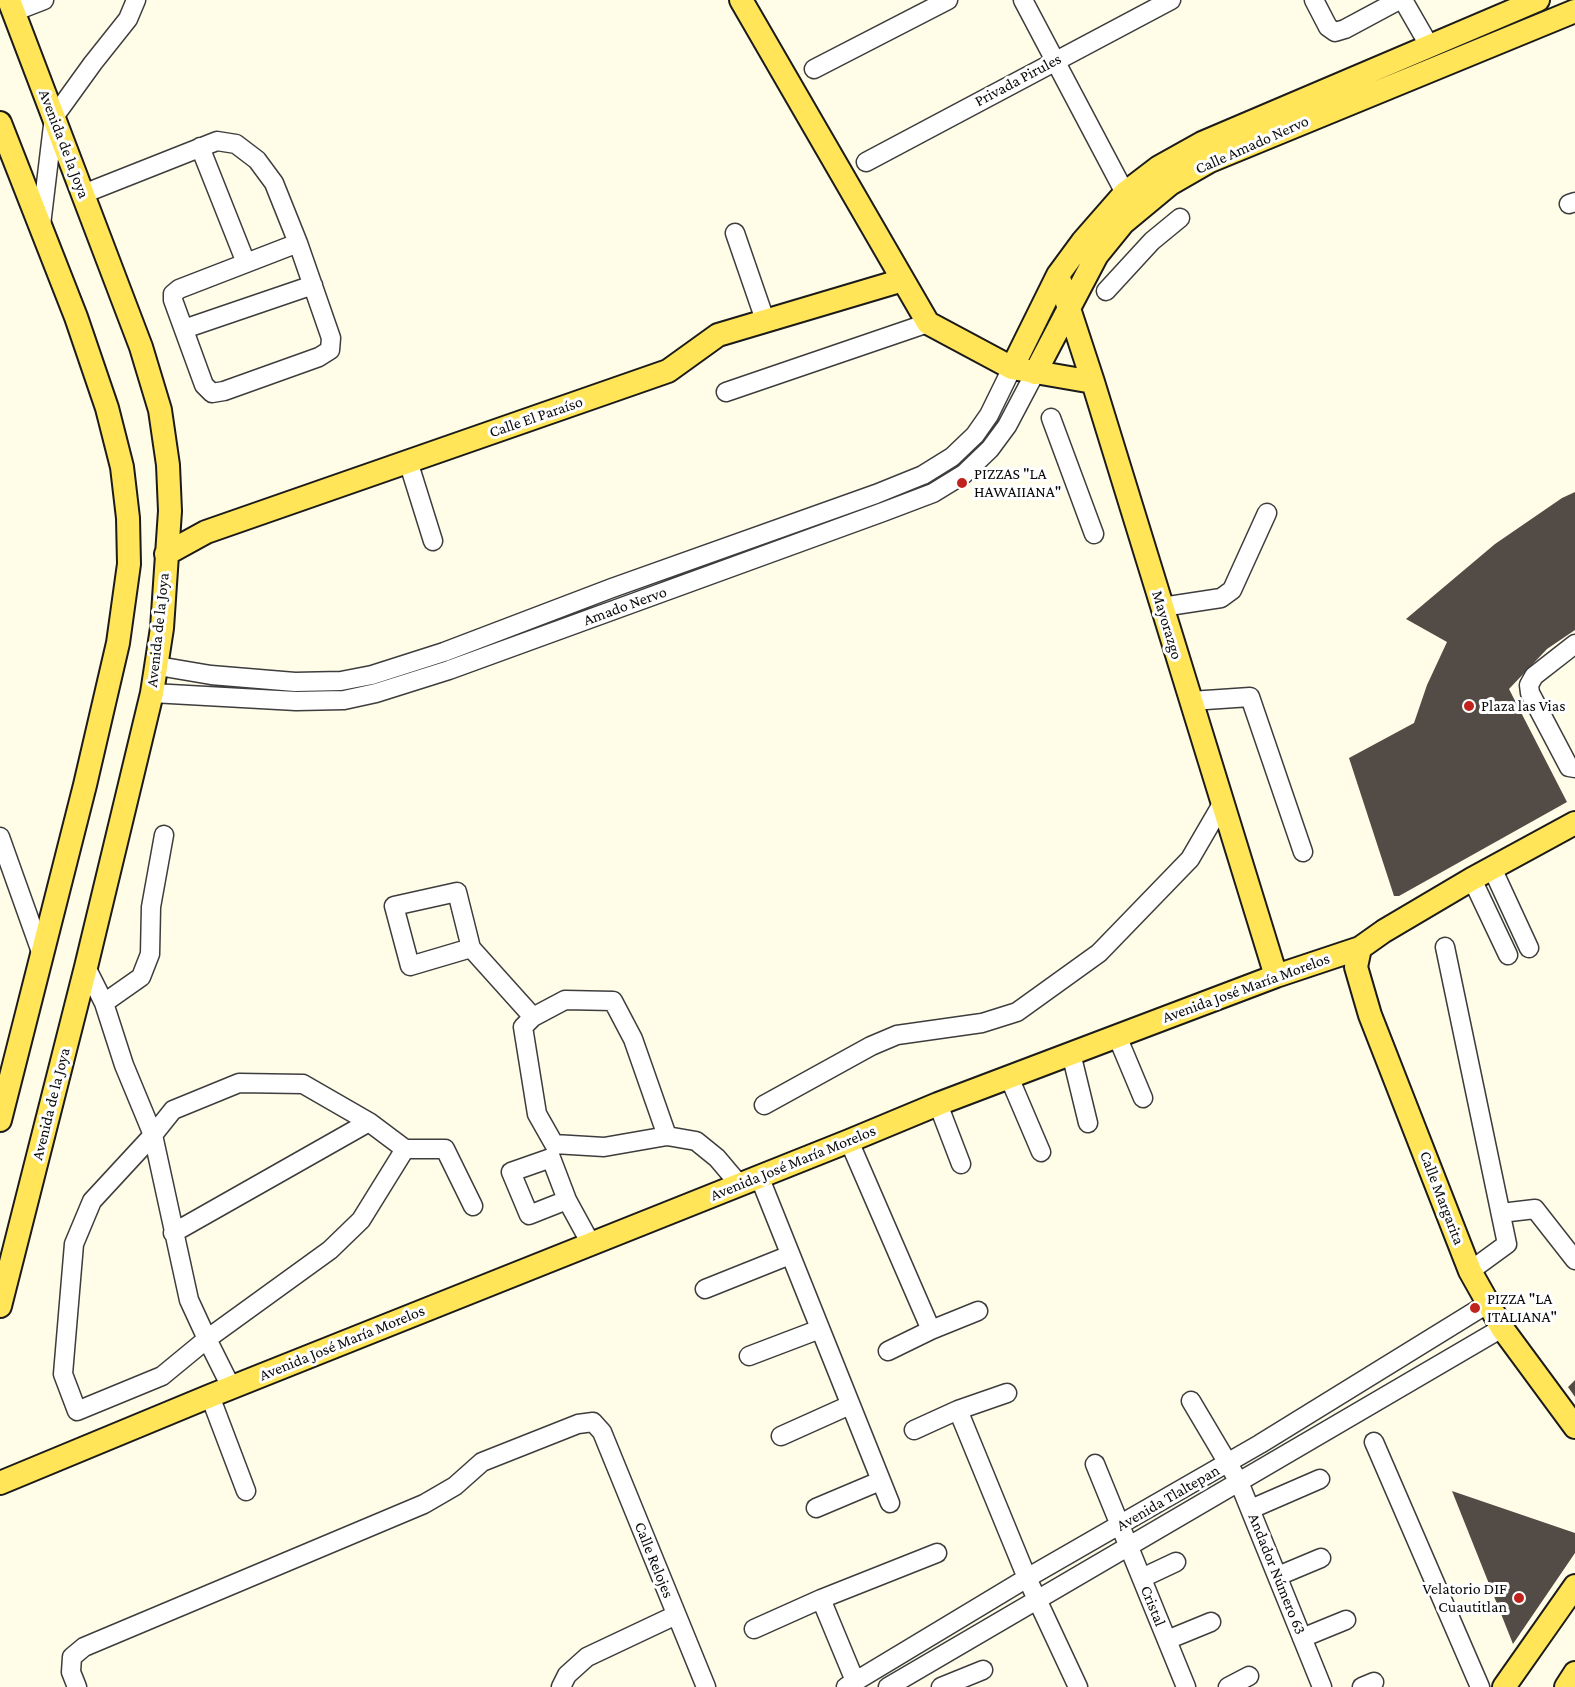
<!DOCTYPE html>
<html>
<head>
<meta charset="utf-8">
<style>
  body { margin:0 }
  canvas { display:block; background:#fffce7 }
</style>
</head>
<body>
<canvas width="1575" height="1687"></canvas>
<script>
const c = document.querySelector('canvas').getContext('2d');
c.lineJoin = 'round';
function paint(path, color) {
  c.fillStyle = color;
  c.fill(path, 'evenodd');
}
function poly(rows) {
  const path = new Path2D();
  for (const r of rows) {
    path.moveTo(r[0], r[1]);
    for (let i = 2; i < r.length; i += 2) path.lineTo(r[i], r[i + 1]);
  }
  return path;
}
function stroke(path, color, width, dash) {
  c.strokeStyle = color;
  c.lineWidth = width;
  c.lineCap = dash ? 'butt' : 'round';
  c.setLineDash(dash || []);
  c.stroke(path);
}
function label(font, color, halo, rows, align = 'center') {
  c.font = font + ' "Crimson Pro",serif';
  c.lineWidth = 6;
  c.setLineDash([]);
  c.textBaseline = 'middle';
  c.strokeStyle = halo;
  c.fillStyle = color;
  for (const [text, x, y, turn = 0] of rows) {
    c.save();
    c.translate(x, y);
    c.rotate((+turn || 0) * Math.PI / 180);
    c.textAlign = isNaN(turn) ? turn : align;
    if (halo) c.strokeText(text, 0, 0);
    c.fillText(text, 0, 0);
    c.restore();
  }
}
const building = poly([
  [1575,492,1575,630,1547,649,1509,689,1567,802,1399,896,1394,896,1349,758,1414,723,1427,685,1447,642,1406,619,1495,544,1562,498],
  [1575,1380,1575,1397,1568,1387],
  [1452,1491,1575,1533,1575,1553,1513,1644]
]);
const minor = poly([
  [1023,0,1125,193],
  [1314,0,1328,27,1335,32,1345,29,1399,0],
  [1403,0,1430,47],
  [13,12,44,0],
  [814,69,948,0],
  [200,147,246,263],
  [866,162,1171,0],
  [83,194,217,141,236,144,257,160,274,183,298,243,331,338,330,350,319,357,224,391,212,393,204,385,173,300,173,294,179,289,298,243],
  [1569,204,1575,202],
  [41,225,54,117,93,63,128,19,136,0],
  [735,233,765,320],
  [1106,291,1152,241,1180,218],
  [184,329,313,285],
  [726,392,928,323],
  [1051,418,1094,534],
  [408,461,433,541],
  [1162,607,1221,598,1232,590,1267,513],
  [1575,644,1534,676,1529,685,1530,693,1569,767,1575,768],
  [158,666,211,675,295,682,341,681,372,675,444,652,612,588,876,494,923,475,952,457,975,435,989,415,1012,368],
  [152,693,296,701,344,700,376,693,449,670,883,512,933,493,964,474,990,449,1007,426,1035,373],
  [1191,701,1250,697,1303,852],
  [0,837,41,952],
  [1492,868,1529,948],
  [1472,879,1508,955],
  [1445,947,1507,1244,1470,1271],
  [471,948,457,892,394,906,410,966,471,948,533,1017],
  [86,967,104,1003,124,1065,153,1135,173,1110,239,1083,303,1084,369,1122,405,1149,361,1220,330,1250,207,1339,162,1376,77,1411,63,1374,74,1244,92,1201,153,1135,189,1300,207,1339,231,1387],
  [104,1003,141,977,150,954,151,907,164,835],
  [1117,1036,1143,1098],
  [1071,1053,1088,1123],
  [1009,1077,1041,1152],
  [938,1104,961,1164],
  [764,1105,871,1046,897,1035,982,1023,1017,1012,1099,953,1190,859,1222,804],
  [667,1136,633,1039,613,1001,565,1000,533,1017,523,1027,537,1114,554,1144,604,1147,667,1136,696,1141,717,1158,739,1184],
  [849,1141,931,1330],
  [405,1149,445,1149,473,1206],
  [759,1176,890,1503],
  [567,1200,529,1215,511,1172,551,1158,567,1200,591,1244],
  [1501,1213,1535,1209,1575,1260],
  [173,1233,369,1122],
  [705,1289,790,1255],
  [888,1351,931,1330,978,1311],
  [749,1356,820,1329],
  [210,1396,246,1491],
  [1191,1401,1239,1482,1322,1687],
  [958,1410,1027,1578,1078,1687],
  [914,1430,958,1410,1007,1393],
  [781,1436,850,1405],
  [1374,1442,1480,1687],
  [1095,1464,1186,1687],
  [816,1508,880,1481],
  [1251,1509,1320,1479],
  [1278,1576,1321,1558],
  [1142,1578,1176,1562],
  [821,1599,937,1553],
  [754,1629,821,1599,855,1681],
  [1302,1638,1346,1620],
  [1167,1640,1211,1622],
  [77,1687,71,1672,72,1657,84,1647,424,1504,455,1486,482,1462,578,1424,593,1422,602,1432,706,1687],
  [561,1687,567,1675,587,1657,676,1615],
  [846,1687,1027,1578,1260,1444,1487,1304],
  [888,1687,1502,1328],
  [941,1687,983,1670],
  [1228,1687,1249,1676],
  [1362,1687,1374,1682]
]);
const major = poly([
  [741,0,928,323,1012,368,1093,382],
  [0,123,76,317,107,408,122,467,128,518,129,564,118,643,85,785,0,1120],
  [1058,275,1093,382,1276,976],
  [1012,368,1058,275,1083,241,1125,193,1159,167,1202,143,1538,0],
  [1035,373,1097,255,1123,223,1170,184,1210,161,1575,11],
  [166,554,206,532,668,371,718,335,903,280],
  [1360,948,1356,967,1370,1015,1470,1271,1502,1328,1575,1427],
  [0,1306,86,967,152,693,162,628,170,511,168,465,160,410,141,347,9,0],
  [0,1483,210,1396,849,1141,938,1104,1276,976,1360,948,1384,931,1472,879,1575,823],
  [1504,1687,1575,1586],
  [1566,1687,1575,1673]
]);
const markers = [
  [962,483,6,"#c0231c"],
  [1469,706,6,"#c0231c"],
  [1475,1308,6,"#c0231c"],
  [1519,1598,6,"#c0231c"]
];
const streetNames = [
  ["Privada Pirules",1018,80,-28],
  ["Avenida de la Joya",64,144,69],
  ["Calle Amado Nervo",1252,145,-24],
  ["Calle El Paraíso",536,417,-19],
  ["Amado Nervo",625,606,-20],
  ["Mayorazgo",1167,625,73],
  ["Avenida de la Joya",158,630,-84],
  ["Avenida José María Morelos",1246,988,-20],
  ["Avenida de la Joya",51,1104,-76],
  ["Avenida José María Morelos",793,1163,-22],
  ["Calle Margarita",1442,1198,69],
  ["Avenida José María Morelos",342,1343,-22],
  ["Avenida Tlaltepan",1168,1498,-30],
  ["Calle Relojes",654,1560,68],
  ["Andador Número 63",1277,1574,68],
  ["Cristal",1153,1606,68]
];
const poiNames = [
  ["PIZZAS \"LA",974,474],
  ["HAWAIIANA\"",974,492],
  ["Plaza las Vias",1481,706],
  ["PIZZA \"LA",1487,1299],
  ["ITALIANA\"",1487,1317],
  ["Velatorio DIF",1507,1589,"right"],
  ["Cuautitlan",1507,1607,"right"]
];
paint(building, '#534c46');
stroke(minor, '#3d3d3d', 21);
stroke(major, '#1b1b1b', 26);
stroke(minor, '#fff', 18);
stroke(major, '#ffe557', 22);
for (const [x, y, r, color] of markers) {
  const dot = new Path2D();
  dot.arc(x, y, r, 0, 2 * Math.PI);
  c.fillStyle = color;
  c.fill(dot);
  stroke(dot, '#fff', 2);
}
label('16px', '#0a0a0a', '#fff', streetNames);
label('16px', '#0a0a0a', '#fff', poiNames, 'left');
</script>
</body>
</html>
